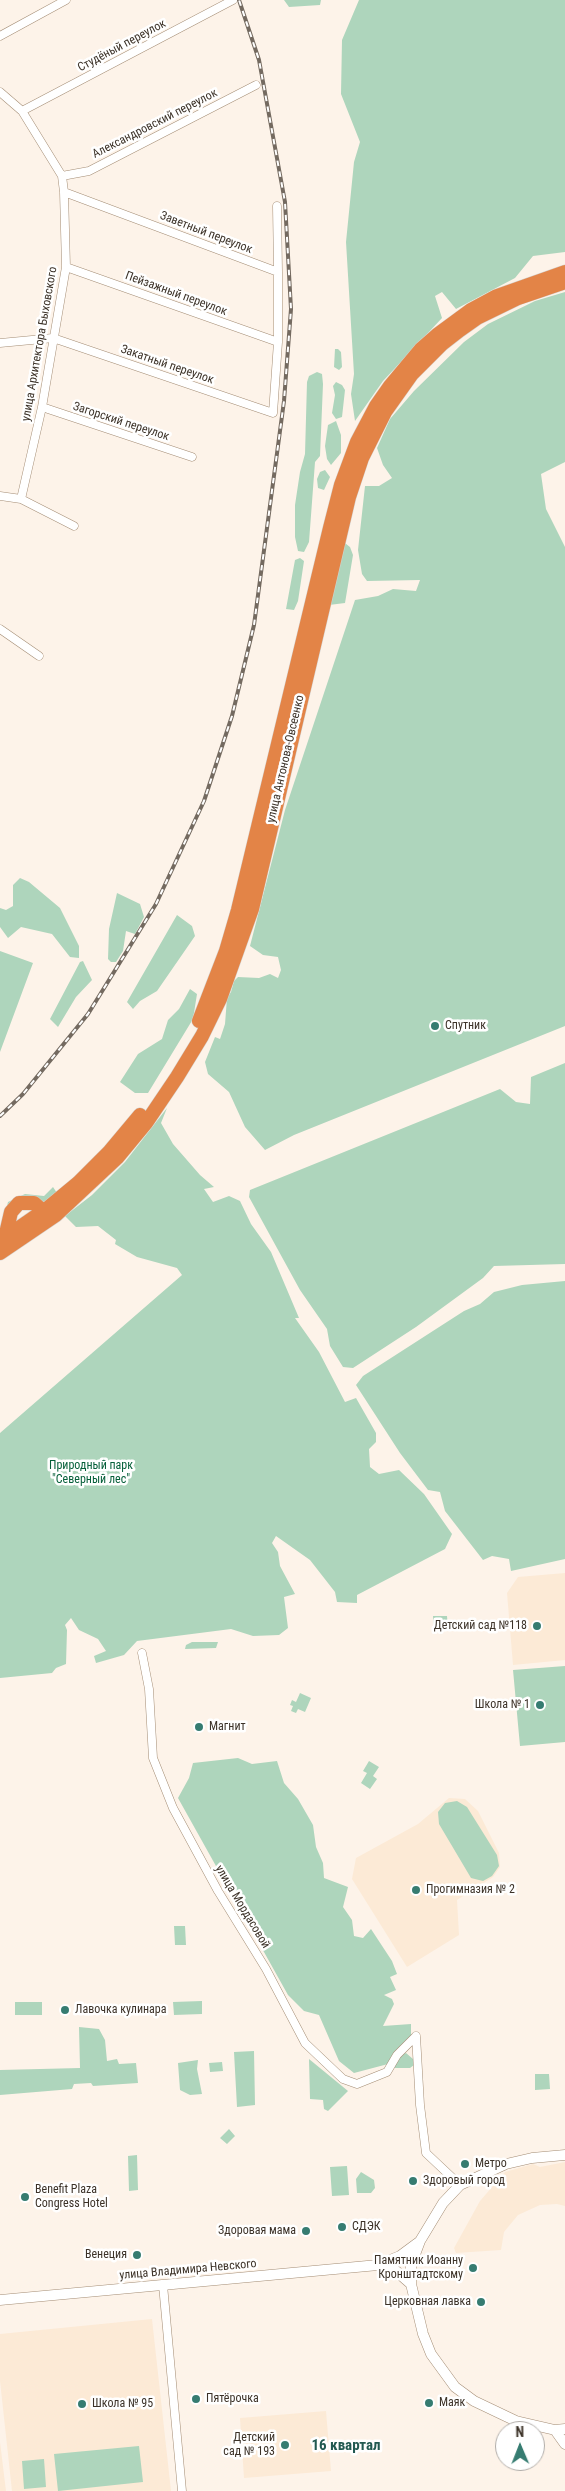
<!DOCTYPE html>
<html>
<head>
<meta charset="utf-8">
<style>
  body { margin:0 }
  #map { position:relative; width:565px; height:2491px; overflow:hidden; background:#fdf3e9; font-family:"Roboto Condensed",sans-serif }
  canvas { display:block }
  .north { position:absolute; left:495px; top:2421px; width:50px; height:50px; box-sizing:border-box; background:#fff; border:1px solid #b1ada9; border-radius:50%; rotate:359deg; font-size:14px; font-weight:700; line-height:20px; text-align:center; color:#3c3228 }
  .north::after { content:''; display:block; margin:auto; width:18px; height:22px; background:#367c71; clip-path:polygon(50% 0,100% 100%,50% 72%,0 100%) }
</style>
</head>
<body>
<div id="map">
<canvas width="565" height="2491"></canvas>
<div class="north">N</div>
</div>
<script>
const c = document.querySelector('canvas').getContext('2d');
c.lineJoin = 'round';
function paint(path, color) {
  c.fillStyle = color;
  c.fill(path, 'evenodd');
}
function poly(rows) {
  const path = new Path2D();
  for (const r of rows) {
    path.moveTo(r[0], r[1]);
    for (let i = 2; i < r.length; i += 2) path.lineTo(r[i], r[i + 1]);
  }
  return path;
}
function stroke(path, color, width, dash) {
  c.strokeStyle = color;
  c.lineWidth = width;
  c.lineCap = dash ? 'butt' : 'round';
  c.setLineDash(dash || []);
  c.stroke(path);
}
function label(font, color, halo, rows, align = 'center') {
  c.font = font + ' "Roboto Condensed",sans-serif';
  c.lineWidth = 5;
  c.setLineDash([]);
  c.textBaseline = 'middle';
  c.strokeStyle = halo;
  c.fillStyle = color;
  for (const [text, x, y, turn = 0] of rows) {
    c.save();
    c.translate(x, y);
    c.rotate((+turn || 0) * Math.PI / 180);
    c.textAlign = isNaN(turn) ? turn : align;
    if (halo) c.strokeText(text, 0, 0);
    c.fillText(text, 0, 0);
    c.restore();
  }
}
const built = poly([
  [565,1573,565,1660,513,1665,507,1593,518,1577],
  [449,1798,465,1799,478,1811,499,1853,500,1867,493,1877,457,1900,459,1935,407,1967,352,1879,356,1858,418,1824],
  [565,2162,565,2206,557,2204,540,2205,518,2215,504,2232,501,2250,456,2253,454,2248,480,2201,505,2172,533,2164,540,2167],
  [152,2319,171,2491,12,2491,0,2381,0,2334],
  [326,2411,331,2471,244,2478,240,2418],
  [0,2442,6,2491,0,2491]
]);
const green = poly([
  [284,0,321,0,320,5,289,7],
  [359,0,565,0,565,252,533,256,515,278,456,309,442,292,435,296,442,318,383,381,355,421,351,394,354,374,346,242,354,162,360,142,341,94,342,40],
  [565,292,565,462,541,474,546,509,565,547,565,1026,294,1135,265,1150,245,1127,229,1092,208,1074,205,1062,215,1037,220,1039,225,1024,227,998,231,992,234,981,238,977,259,978,270,974,278,978,281,970,278,957,263,955,250,946,285,810,355,600,378,596,393,589,416,591,420,580,367,581,362,574,358,550,365,486,379,486,392,478,383,465,377,448,390,419,414,391,464,342,488,324,535,301],
  [335,349,338,349,341,352,342,367,339,370,334,367],
  [317,372,322,374,323,384,320,456,315,462,309,542,304,552,298,551,295,537,295,505,300,472,305,454,307,382,309,376],
  [336,382,342,385,345,390,342,417,336,419,332,413,335,395,333,386],
  [336,421,341,435,341,453,331,465,327,459,325,446,328,425],
  [325,470,330,477,324,490,318,488,317,479,320,472],
  [341,540,350,547,353,555,345,603,329,605],
  [300,558,304,561,298,601,294,610,286,609,295,560],
  [20,878,29,882,60,908,79,946,79,958,70,957,52,934,21,927,8,938,0,927,0,908,6,910,13,906,13,885],
  [117,893,140,904,144,917,135,934,126,931,123,951,116,962,111,962,108,959,109,929],
  [177,915,192,926,195,936,157,991,140,1001,133,1009,127,1002],
  [0,951,33,963,0,1052],
  [83,961,92,980,76,997,58,1027,50,1019,80,962],
  [190,989,197,994,193,1019,148,1093,135,1093,120,1082,138,1054,162,1039,168,1020,179,1009],
  [565,1063,565,1264,494,1266,483,1278,416,1327,353,1368,343,1367,330,1346,327,1329,300,1290,249,1197,250,1190,500,1089,516,1102,530,1104,531,1077],
  [167,1108,161,1123,173,1144,200,1175,214,1187,204,1189,213,1202,229,1196,240,1201,251,1224,271,1252,299,1318,295,1318,319,1352,345,1402,356,1398,376,1433,376,1442,369,1449,370,1467,379,1474,399,1470,424,1494,452,1534,445,1549,357,1595,357,1603,337,1602,335,1592,310,1560,276,1536,272,1543,278,1552,280,1566,295,1594,284,1597,288,1628,279,1635,253,1636,231,1629,137,1641,124,1655,96,1663,94,1656,106,1651,98,1639,79,1630,71,1618,65,1625,67,1630,66,1664,56,1668,52,1673,0,1678,0,1433,182,1275,177,1268,137,1257,115,1244,116,1240,98,1226,76,1227,65,1216,92,1195,125,1162],
  [53,1187,57,1193,43,1205,29,1197,0,1233,8,1202,25,1194,44,1196],
  [565,1281,565,1559,511,1571,509,1559,492,1556,483,1560,445,1511,440,1492,428,1490,400,1453,356,1385,363,1376,464,1311,480,1304,494,1292,522,1285],
  [433,1616,447,1616,448,1629,434,1630],
  [192,1642,218,1642,216,1648,185,1649,186,1645],
  [565,1666,565,1742,520,1746,513,1670],
  [300,1693,311,1698,305,1712,298,1709,296,1713,291,1711,293,1706,290,1705,292,1700,296,1702],
  [238,1758,252,1764,277,1761,284,1783,298,1799,313,1825,316,1847,323,1863,324,1878,348,1887,343,1907,352,1920,354,1936,363,1938,371,1929,392,1961,397,1974,390,1977,396,1990,384,1995,392,1999,394,2004,383,2026,411,2024,411,2037,388,2064,354,2073,339,2061,319,2015,304,2011,288,1995,178,1798,189,1778,193,1763],
  [369,1761,379,1767,373,1776,377,1779,370,1789,361,1783,367,1773,363,1771],
  [457,1801,467,1807,497,1855,499,1866,492,1876,483,1881,471,1878,439,1824,438,1812,445,1803],
  [174,1926,185,1926,186,1945,175,1945],
  [202,2001,202,2014,174,2015,173,2002],
  [15,2002,42,2002,42,2015,15,2015],
  [79,2027,99,2029,105,2040,107,2061,117,2059,119,2064,136,2063,138,2083,93,2086,91,2083,74,2084,72,2089,0,2095,0,2070,80,2068],
  [254,2051,255,2105,237,2107,234,2052],
  [406,2053,413,2059,414,2065,410,2068,395,2068,395,2062,401,2055],
  [309,2059,348,2091,328,2111,324,2109,323,2100,310,2099],
  [198,2060,197,2069,202,2094,190,2095,180,2090,178,2063],
  [222,2062,223,2071,210,2072,209,2063],
  [535,2074,549,2074,550,2089,535,2090],
  [229,2129,235,2136,227,2144,220,2138],
  [137,2155,138,2190,129,2191,128,2156],
  [347,2166,349,2195,332,2196,330,2167],
  [361,2172,374,2180,375,2188,371,2193,357,2193,356,2179],
  [139,2446,143,2482,58,2491,54,2454],
  [44,2459,46,2487,24,2489,22,2461]
]);
const street = poly([
  [0,36,66,0],
  [0,92,22,111,62,176,64,192,66,267,42,407,21,499],
  [22,111,233,0],
  [62,176,89,171,256,85],
  [64,192,278,272,277,206],
  [66,267,278,342],
  [0,343,53,338,273,413,278,342,278,272],
  [42,407,192,457],
  [0,496,21,499,74,526],
  [0,629,39,656],
  [142,1653,149,1689,153,1758,173,1808,218,1891,266,1969,305,2043,343,2079,357,2084,387,2072,397,2055,416,2036],
  [416,2036,420,2105,426,2153,460,2185],
  [163,2285,182,2491]
]);
const secondary = poly([
  [565,2155,532,2158,506,2164,460,2185,443,2203,420,2241,411,2265,411,2284,423,2334,431,2354,455,2387,474,2401,516,2421,555,2430,565,2429],
  [378,2265,395,2270,411,2284],
  [0,2300,378,2265,400,2256,419,2242],
  [555,2430,565,2444]
]);
const highway = poly([
  [199,1021,226,951,238,910,330,528,341,485,357,442,376,406,390,386,421,349,437,335,471,310,497,296,565,272],
  [5,1238,11,1212,19,1203,34,1203,43,1211,45,1219],
  [0,1241,49,1207,78,1183,109,1152,140,1115],
  [0,1253,56,1215,117,1158,146,1123,177,1077,202,1036,220,999,252,909,349,497,362,458,385,412,412,374,442,344,460,330,477,318,518,298,565,282]
]);
const rail = poly([
  [0,1116,23,1094,88,1014,156,904,204,801,232,716,254,625,284,401,291,309,285,202,259,60,239,0]
]);
const markers = [
  [435,1026,5,"#367c71"],
  [537,1626,5,"#367c71"],
  [540,1705,5,"#367c71"],
  [199,1727,5,"#367c71"],
  [416,1890,5,"#367c71"],
  [65,2010,5,"#367c71"],
  [465,2164,5,"#367c71"],
  [413,2181,5,"#367c71"],
  [25,2197,5,"#367c71"],
  [342,2227,5,"#367c71"],
  [306,2231,5,"#367c71"],
  [137,2255,5,"#367c71"],
  [473,2268,5,"#367c71"],
  [481,2302,5,"#367c71"],
  [196,2399,5,"#367c71"],
  [429,2403,5,"#367c71"],
  [82,2404,5,"#367c71"],
  [285,2445,5,"#367c71"]
];
const streetNames = [
  ["Студёный переулок",122,46,-28],
  ["Александровский переулок",155,124,-27],
  ["Заветный переулок",206,233,21],
  ["Пейзажный переулок",176,294,20],
  ["улица Архитектора Быховского",40,344,-80],
  ["Закатный переулок",167,365,19],
  ["Загорский переулок",121,422,18],
  ["улица Антонова-Овсеенко",286,759,-77],
  ["улица Мордасовой",242,1907,59],
  ["улица Владимира Невского",188,2270,-5]
];
const poiNames = [
  ["Спутник",445,1026],
  ["Детский сад №118",527,1626,"right"],
  ["Школа № 1",530,1705,"right"],
  ["Магнит",209,1727],
  ["Прогимназия № 2",426,1890],
  ["Лавочка кулинара",75,2010],
  ["Метро",475,2164],
  ["Здоровый город",423,2181],
  ["Benefit Plaza",35,2190],
  ["Congress Hotel",35,2204],
  ["СДЭК",352,2227],
  ["Здоровая мама",296,2231,"right"],
  ["Венеция",127,2255,"right"],
  ["Памятник Иоанну",463,2261,"right"],
  ["Кронштадтскому",463,2275,"right"],
  ["Церковная лавка",471,2302,"right"],
  ["Пятёрочка",206,2399],
  ["Маяк",439,2403],
  ["Школа № 95",92,2404],
  ["Детский",275,2438,"right"],
  ["сад № 193",275,2452,"right"]
];
const parkNames = [
  ["Природный парк",91,1466],
  ["\"Северный лес\"",91,1480]
];
const quarterNames = [
  ["16 квартал",346,2446]
];
paint(built, '#fcead6');
paint(green, '#aed5bc');
stroke(street, '#a48d75', 9);
stroke(secondary, '#a48d75', 11);
stroke(highway, '#d4d2d0', 15);
stroke(street, '#fff', 8);
stroke(secondary, '#fff', 10);
stroke(highway, '#e38447', 14);
stroke(rail, '#746a60', 4);
stroke(rail, '#fff', 2, [5.5]);
for (const [x, y, r, color] of markers) {
  const dot = new Path2D();
  dot.arc(x, y, r, 0, 2 * Math.PI);
  c.fillStyle = color;
  c.fill(dot);
  stroke(dot, '#fff', 2);
}
label('12px', '#3c3228', '#fff', streetNames);
label('12px', '#3c3228', '#fff', poiNames, 'left');
label('12px', '#055f39', '#fff', parkNames);
label('bold 15px', '#215951', '#fff', quarterNames);
</script>
</body>
</html>
